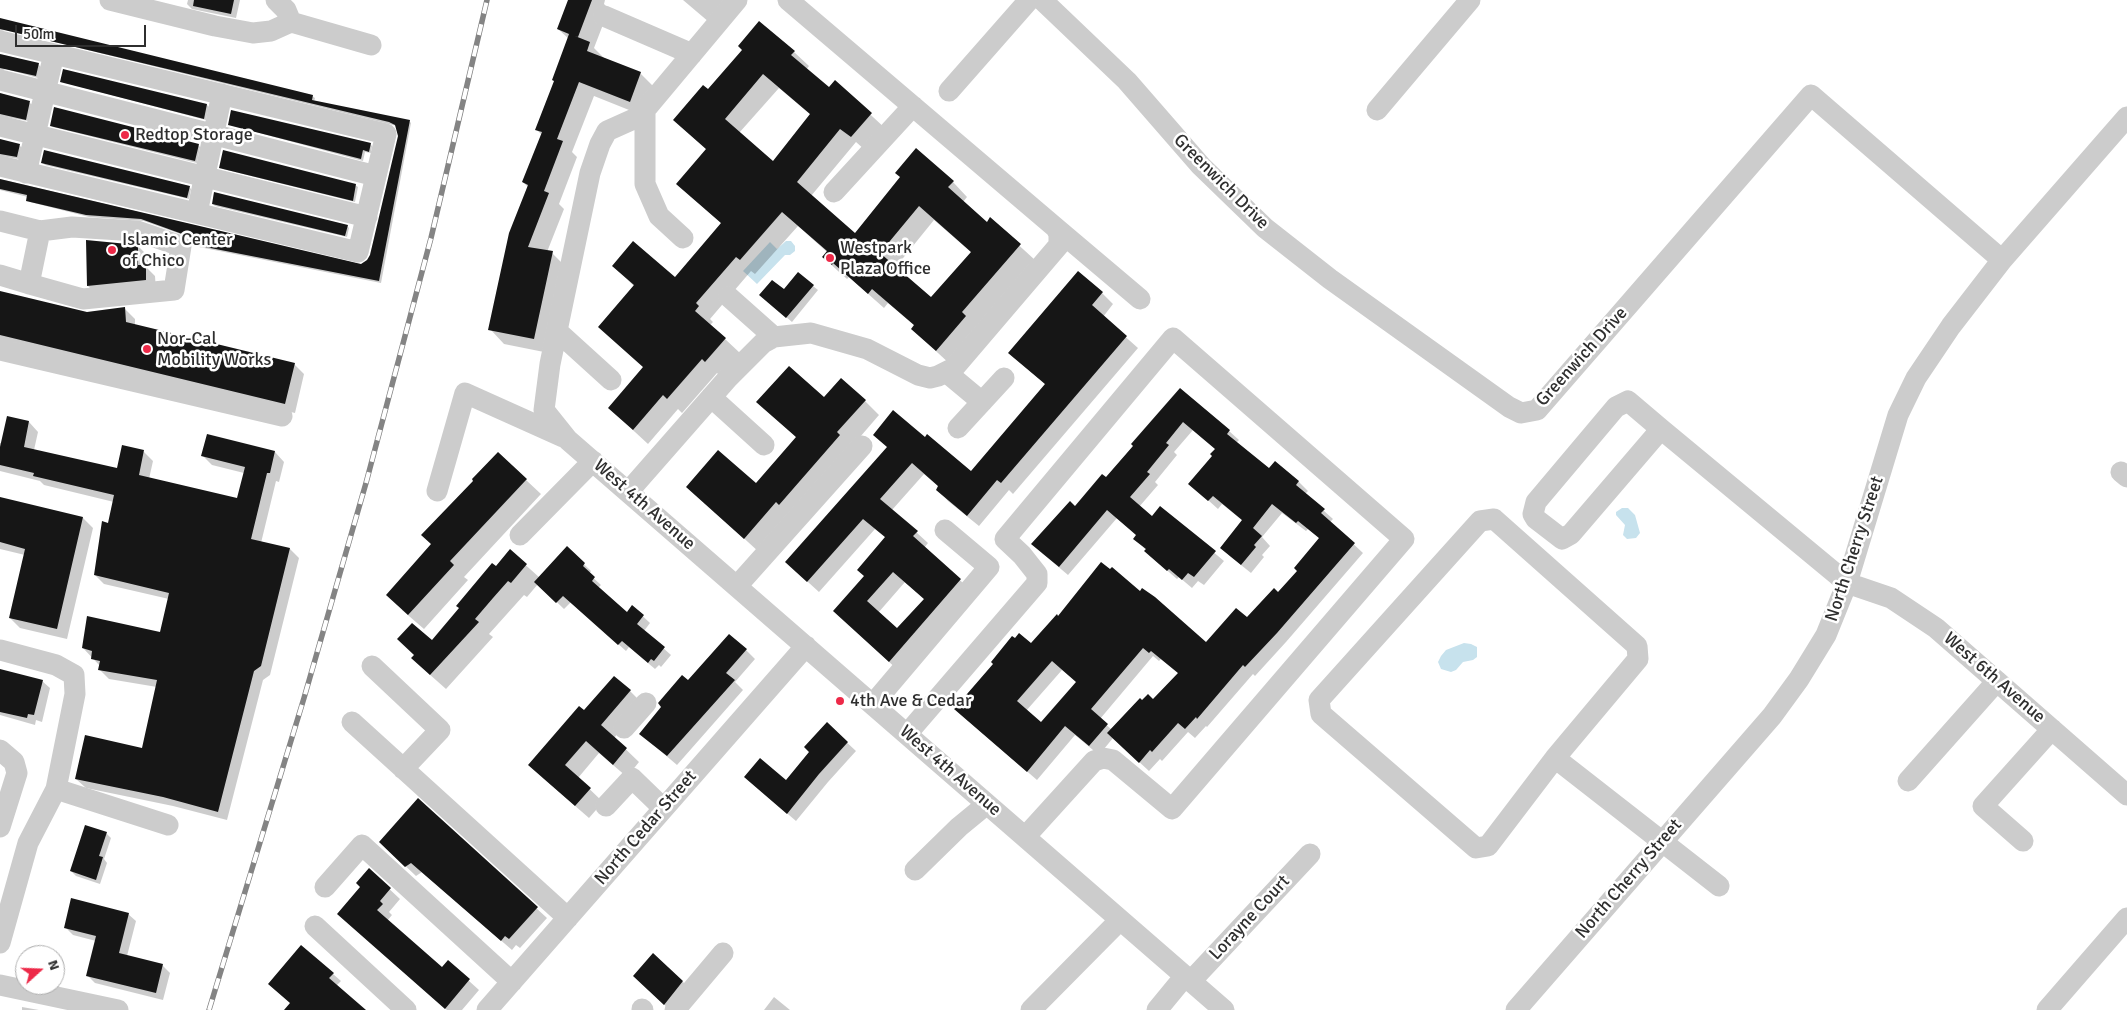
<!DOCTYPE html>
<html>
<head>
<meta charset="utf-8">
<style>
  body { margin:0 }
  #map { position:relative; width:2127px; height:1010px; overflow:hidden; background:#fff; font-family:Signika,sans-serif }
  canvas { display:block }
  .north { position:absolute; left:15px; top:945px; width:50px; height:50px; box-sizing:border-box; background:#fff; border:1px solid #acacac; border-radius:50%; rotate:70deg; font-size:14px; font-weight:700; line-height:20px; text-align:center; color:#2f2f2f }
  .north::after { content:''; display:block; margin:auto; width:18px; height:22px; background:#ed2948; clip-path:polygon(50% 0,100% 100%,50% 72%,0 100%) }
  .scale { position:absolute; left:15px; top:25px; width:131px; height:22px; box-sizing:border-box; border:2px solid #2f2f2f; border-top:0; padding-left:6px; font-size:15px; line-height:18px; white-space:nowrap; color:#2f2f2f; -webkit-text-stroke:4px #fff; paint-order:stroke }
</style>
</head>
<body>
<div id="map">
<canvas width="2127" height="1010"></canvas>
<div class="north">N</div>
<div class="scale">50 m</div>
</div>
<script>
const c = document.querySelector('canvas').getContext('2d');
c.lineJoin = 'round';
function paint(path, color) {
  c.fillStyle = color;
  c.fill(path, 'evenodd');
}
function poly(rows) {
  const path = new Path2D();
  for (const r of rows) {
    path.moveTo(r[0], r[1]);
    for (let i = 2; i < r.length; i += 2) path.lineTo(r[i], r[i + 1]);
  }
  return path;
}
function stroke(path, color, width, dash) {
  c.strokeStyle = color;
  c.lineWidth = width;
  c.lineCap = dash ? 'butt' : 'round';
  c.setLineDash(dash || []);
  c.stroke(path);
}
function label(font, color, halo, rows, align = 'center') {
  c.font = font + ' Signika,sans-serif';
  c.lineWidth = 5;
  c.setLineDash([]);
  c.textBaseline = 'middle';
  c.strokeStyle = halo;
  c.fillStyle = color;
  for (const [text, x, y, turn = 0] of rows) {
    c.save();
    c.translate(x, y);
    c.rotate((+turn || 0) * Math.PI / 180);
    c.textAlign = isNaN(turn) ? turn : align;
    if (halo) c.strokeText(text, 0, 0);
    c.fillText(text, 0, 0);
    c.restore();
  }
}
const water = poly([
  [786,241,791,241,795,246,795,251,790,255,785,255,757,284,743,271,770,242,777,249],
  [1622,508,1628,508,1635,515,1640,533,1636,538,1627,539,1623,535,1625,525,1616,515,1616,512],
  [1464,643,1471,644,1477,647,1477,657,1473,660,1463,662,1456,670,1451,672,1441,669,1438,662,1441,656,1446,650]
]);
const shadow = poly([
  [188,0,240,0,236,18,192,9,187,4],
  [569,0,605,0,604,4,609,9,594,48,604,58,640,73,655,88,644,116,594,96,572,152,577,157,559,204,564,209,547,252,552,253,567,268,549,353,504,344,490,329,528,187,523,182,542,135,537,130,555,82,569,39,558,29],
  [683,0,730,0,716,28],
  [0,20,312,96,315,98,314,102,409,121,411,123,381,283,199,247,196,245,197,240,144,221,89,217,30,202,27,200,28,197,0,190,0,179,362,265,368,261,380,220,399,137,397,126,6,30,0,31],
  [794,52,809,66,806,70,829,89,835,82,886,129,866,151,856,142,811,196,855,235,953,182,967,197,963,202,987,223,990,219,1035,260,951,365,912,329,915,326,888,303,884,308,849,277,847,279,838,271,823,257,827,252,798,226,755,274,751,271,710,319,713,322,710,325,740,353,720,376,717,373,682,413,678,409,648,444,609,408,644,368,599,327,635,287,613,266,675,279,722,224,693,198,707,150,674,120,708,90],
  [779,88,811,115,773,162,739,133],
  [934,220,972,253,932,299,895,268],
  [0,54,38,64,41,67,38,78,6,69,0,71],
  [62,82,207,105,209,107,206,120],
  [0,93,32,104,28,121,0,116],
  [51,125,198,145,200,147,197,163,53,127],
  [230,125,370,144,372,146,371,153,365,152,363,161],
  [0,139,22,147,19,159,0,156],
  [43,163,189,187,191,189,189,199,45,165],
  [221,167,355,185,358,187,355,202,223,169],
  [213,204,347,226,349,228,347,237,215,206],
  [138,246,148,256,148,269,155,276,156,290,98,296,88,286],
  [813,286,818,290,792,322,766,300],
  [0,292,84,313,125,309,135,319,135,325,294,364,304,374,295,413,0,342],
  [1102,293,1113,304,1103,317,1138,348,1013,494,1009,490,979,526,948,501,937,489,939,487,924,474,892,510,928,543,924,548,972,591,901,673,846,622,865,577,886,538,875,529,819,592,798,573,925,439,971,473,1046,385,1010,353],
  [905,582,925,600,897,630,878,613],
  [1180,389,1229,431,1239,440,1236,443,1269,470,1275,463,1299,482,1308,491,1305,494,1333,519,1330,522,1363,553,1286,642,1255,676,1253,674,1207,727,1206,726,1195,738,1188,732,1162,761,1160,759,1149,771,1113,738,1099,755,1075,735,1037,780,965,718,1031,645,1206,644,1247,619,1278,593,1298,571,1320,539,1308,529,1306,531,1282,513,1262,537,1270,546,1262,555,1264,557,1251,573,1231,557,1221,547,1243,521,1222,504,1218,509,1190,484,1214,456,1216,449,1193,430,1174,452,1177,455,1155,482,1158,485,1139,507,1152,518,1161,508,1224,561,1204,585,1198,581,1192,588,1179,577,1177,579,1155,560,1135,538,1137,535,1117,518,1068,575,1042,553,1076,507,1106,479],
  [1153,656,1159,661,1161,659,1179,674,1153,701,1112,730,1100,719],
  [1062,670,1077,682,1042,724,1026,711],
  [825,399,865,401,879,415,760,553,688,487,756,485,797,438,758,402],
  [8,418,29,422,38,432,34,450,118,470,123,447,144,452,153,461,149,479,238,500,244,473,212,465,203,456,275,452,284,462,279,482,276,481,261,543,290,549,299,558,270,675,263,680,227,820,173,806,86,788,76,779,143,750,157,687,109,679,100,670,100,666,83,648,161,634,169,599,104,584,95,575,114,502,44,485,40,481,0,471,0,443,2,443],
  [526,480,541,494,464,577,468,580,424,629,402,610],
  [0,498,83,518,93,528,67,639,20,628,10,618,25,555,0,549],
  [567,548,591,571,589,574,601,585,598,588,627,613,633,607,650,623,644,631,671,655,661,667,659,665,655,669,629,647,626,651,571,602,564,609,538,584,527,597,524,595,489,634,493,637,446,689,428,673,432,642,510,551,540,578],
  [746,650,755,659,735,682,743,690,677,765,650,742,688,682],
  [0,670,42,681,50,688,42,722,36,720,35,725,0,715],
  [630,691,643,704,614,738,639,762,627,777,599,753,578,778,603,802,589,818,543,778],
  [827,724,856,751,828,782,796,821,754,785,786,782,811,752],
  [418,800,547,918,520,948,516,945,512,950,422,872,416,876,380,842],
  [106,833,111,838,104,859,107,863,100,884,76,876,71,871],
  [369,870,400,899,389,912,392,915,387,921,442,969,448,962,479,990,462,1010,447,1010,338,914,361,887],
  [128,914,136,921,127,956,162,965,170,973,163,1000,95,983,88,976,96,941,73,935,65,927],
  [55,958,63,964,58,987,49,985,55,985],
  [333,974,341,981,336,986,364,1010,285,1010,291,1003],
  [639,981,683,982,687,986,669,1009],
  [774,997,790,1010,764,1010],
  [22,1007,39,1010,22,1010]
]);
const building = poly([
  [194,0,234,0,231,14,193,6],
  [568,0,592,0,578,37,575,36,590,42,587,51,641,72,630,102,579,82,557,139,563,141,544,191,549,193,528,247,553,251,534,339,488,330,509,233,528,185,522,182,542,132,535,130,554,81,552,80,569,34,557,29],
  [0,18,313,95,312,100,410,120,379,281,195,245,196,239,141,219,86,215,26,201,27,195,0,189,0,179,361,264,367,260,370,255,398,136,395,125,389,122,0,29],
  [759,21,795,51,791,55,829,87,835,80,872,113,851,137,840,129,797,182,855,233,900,177,895,173,916,148,954,181,948,187,987,222,990,217,1021,244,962,312,966,316,936,351,911,329,914,325,872,289,868,294,833,263,832,265,822,257,827,251,782,212,740,260,736,257,696,303,699,306,695,311,726,338,705,362,702,359,667,399,663,395,633,430,608,408,643,367,598,327,634,285,612,266,633,241,675,277,721,223,676,184,706,149,673,120,703,85,708,89,742,50,738,46],
  [763,74,810,114,773,161,725,119],
  [919,206,971,252,931,297,880,253],
  [0,54,39,63,36,76,0,68],
  [63,69,207,104,204,119,60,82],
  [0,93,30,101,26,120,0,114],
  [54,107,199,144,195,161,50,126],
  [231,110,371,143,369,152,363,150,361,159,228,125],
  [0,139,20,144,17,157,0,154],
  [44,150,190,186,187,198,41,163],
  [223,150,356,184,353,201,219,168],
  [214,192,348,225,345,236,212,204],
  [86,240,138,245,138,265,146,265,146,280,87,286],
  [1078,271,1103,292,1092,305,1127,336,1001,483,997,480,967,516,936,490,938,486,912,463,880,499,918,531,913,536,961,579,889,662,833,611,864,576,857,570,885,537,863,519,807,582,785,562,887,447,873,435,893,410,925,437,927,434,971,471,1045,384,1008,353],
  [893,572,924,599,897,628,867,601],
  [798,272,814,285,786,318,759,295,772,280,784,289],
  [0,291,87,312,125,307,126,322,295,363,285,404,0,335],
  [789,366,824,397,841,378,866,400,837,432,840,435,779,505,776,502,744,539,686,487,718,450,756,483,796,437,756,402],
  [1180,388,1230,430,1227,434,1269,468,1275,461,1299,481,1296,485,1325,509,1321,513,1355,543,1277,633,1245,667,1243,665,1197,719,1196,717,1185,729,1178,723,1152,752,1150,750,1139,763,1107,733,1140,698,1142,700,1148,694,1153,699,1178,673,1151,651,1149,653,1143,648,1091,709,1108,724,1089,746,1065,726,1027,772,954,709,993,664,991,662,1012,636,1015,638,1019,633,1031,643,1057,614,1058,616,1101,562,1110,569,1112,567,1140,591,1142,588,1155,597,1206,642,1236,608,1247,617,1274,588,1278,592,1297,571,1294,568,1319,538,1298,521,1296,523,1272,504,1253,528,1262,536,1254,545,1256,547,1241,565,1220,548,1242,520,1213,496,1208,501,1188,484,1212,456,1210,454,1215,449,1183,422,1166,443,1169,445,1147,472,1150,474,1130,497,1152,516,1160,506,1216,551,1194,577,1188,573,1182,580,1169,569,1167,571,1144,551,1146,549,1133,539,1136,535,1107,510,1059,567,1031,544,1070,501,1075,506,1102,474,1106,477,1133,446,1131,444],
  [1052,661,1076,682,1041,722,1017,701],
  [7,416,29,421,24,447,117,468,122,445,144,450,139,475,237,498,245,467,201,456,207,434,275,451,270,473,267,473,251,539,290,548,261,666,254,671,218,812,163,797,75,779,85,735,142,748,157,680,98,670,100,661,91,659,92,651,82,648,87,616,160,632,169,593,94,575,102,521,108,523,114,495,33,476,34,473,0,465,0,447],
  [498,452,527,479,450,561,454,565,408,615,386,595,431,544,421,535,473,481,472,479],
  [0,497,83,517,57,629,9,618,25,549,0,542],
  [567,546,585,563,583,566,595,577,592,581,627,612,632,605,644,615,637,624,665,647,654,661,651,659,648,663,622,641,618,645,563,596,556,603,534,582],
  [510,549,527,564,511,583,508,581,493,598,475,619,479,622,430,675,411,658,414,655,397,639,412,623,432,640,459,608,456,606,492,563,496,566],
  [729,634,747,649,726,673,735,680,667,756,639,734,661,707,658,703,682,675,688,680],
  [0,669,43,680,34,715,28,714,27,718,0,712],
  [614,676,631,690,601,725,627,748,613,765,586,741,565,765,591,788,575,806,528,765,579,706,584,710],
  [827,722,848,742,819,774,787,814,744,777,760,758,786,780,809,752,804,747],
  [418,798,538,907,509,939,505,936,501,941,411,863,405,867,379,842],
  [85,825,107,832,99,856,103,857,96,880,70,871],
  [369,868,391,888,380,901,383,904,377,910,442,967,448,960,470,979,445,1009,337,914,360,887,356,883],
  [71,898,129,913,119,953,163,964,156,993,86,976,96,936,64,928],
  [301,945,334,973,329,978,366,1010,284,1010,290,1003,268,984],
  [653,953,683,981,664,1005,633,976]
]);
const minor = poly([
  [110,0,215,26,253,33,271,31,291,22],
  [276,0,286,10,291,22,371,45],
  [737,0,645,110,636,118,607,131,600,144,590,173,550,364,544,410,568,440,1224,1010],
  [1042,0,1127,81,1201,166,1265,228,1330,279,1509,407,1521,413,1537,410,1811,95,2002,260],
  [604,16,692,54],
  [0,41,386,134,358,252,0,166],
  [0,80,376,176],
  [949,91,1029,0],
  [645,110,645,184,659,216,683,238],
  [1377,110,1470,0],
  [0,126,367,217],
  [26,173,54,54],
  [834,192,913,106],
  [197,213,222,94],
  [0,221,40,231],
  [1056,228,1140,299],
  [0,275,33,285,83,299,174,290,181,246,137,231,72,227,40,231,29,284],
  [729,297,774,337],
  [557,331,611,380],
  [0,350,282,416],
  [946,372,982,402],
  [711,397,764,445],
  [958,428,1004,378],
  [1661,429,1571,534,1562,539,1536,519,1533,514,1536,502,1616,407,1628,401,1661,429,1847,583,1891,598,1936,628,2127,795],
  [2121,472,2127,477],
  [437,491,465,393,563,437],
  [628,492,728,378,763,343,774,337,811,333,867,349,918,375,930,378,938,376,954,368,1059,245,1059,234,1056,228,788,0],
  [1494,519,1637,646,1638,659,1555,758,1488,846,1476,848,1321,714,1319,700,1480,521,1494,519],
  [520,535,593,461],
  [737,586,862,446],
  [0,650,56,665,74,675,75,694,56,789,168,825],
  [372,666,440,730,403,769],
  [873,704,989,567,945,530],
  [352,722,568,918],
  [624,728,646,703],
  [907,734,1037,583,1037,574,1022,555,1005,539,1173,338,1404,539,1172,809,1113,760,1103,758,1094,761,1025,837],
  [0,750,14,762,17,773,0,827],
  [1555,758,1719,886],
  [1908,781,1997,681],
  [606,806,632,778,663,808],
  [2023,841,1983,806,2052,729],
  [915,870,959,827,987,804],
  [325,887,362,845,512,982],
  [315,926,406,1010],
  [0,943,28,843,56,789],
  [1191,981,1310,854],
  [0,985,118,1010],
  [642,1009,643,1010],
  [487,1010,806,646],
  [675,1010,723,953],
  [1031,1010,1120,920],
  [1157,1010,1185,976],
  [1516,1010,1772,716,1799,679,1826,635,1847,583,1898,415,1916,378,1951,326,2002,260,2127,117],
  [2047,1010,2127,918]
]);
const rail = poly([
  [209,1010,304,698,366,483,431,238,487,0]
]);
const markers = [
  [125,135,5,"#ed2948"],
  [112,250,5,"#ed2948"],
  [830,258,5,"#ed2948"],
  [147,349,5,"#ed2948"],
  [840,701,5,"#ed2948"]
];
const poiNames = [
  ["Redtop Storage",135,135],
  ["Islamic Center",122,240],
  ["of Chico",122,261],
  ["Westpark",840,248],
  ["Plaza Office",840,269],
  ["Nor-Cal",157,339],
  ["Mobility Works",157,360],
  ["4th Ave & Cedar",850,701]
];
const streetNames = [
  ["Greenwich Drive",1221,182,45],
  ["Greenwich Drive",1582,357,-48],
  ["West 4th Avenue",644,505,41],
  ["North Cherry Street",1855,549,-72],
  ["West 6th Avenue",1994,678,41],
  ["West 4th Avenue",950,771,41],
  ["North Cedar Street",646,828,-49],
  ["North Cherry Street",1629,879,-49],
  ["Lorayne Court",1250,918,-47]
];
paint(water, '#c7e2ed');
paint(shadow, '#0003');
paint(building, '#161616');
stroke(minor, '#ccc', 21);
stroke(rail, '#848484', 5.5);
stroke(rail, '#fff', 4, [11]);
for (const [x, y, r, color] of markers) {
  const dot = new Path2D();
  dot.arc(x, y, r, 0, 2 * Math.PI);
  c.fillStyle = color;
  c.fill(dot);
  stroke(dot, '#fff', 2);
}
label('18px', '#2f2f2f', '#fff', poiNames, 'left');
label('18px', '#2f2f2f', '#fff', streetNames);
</script>
</body>
</html>
